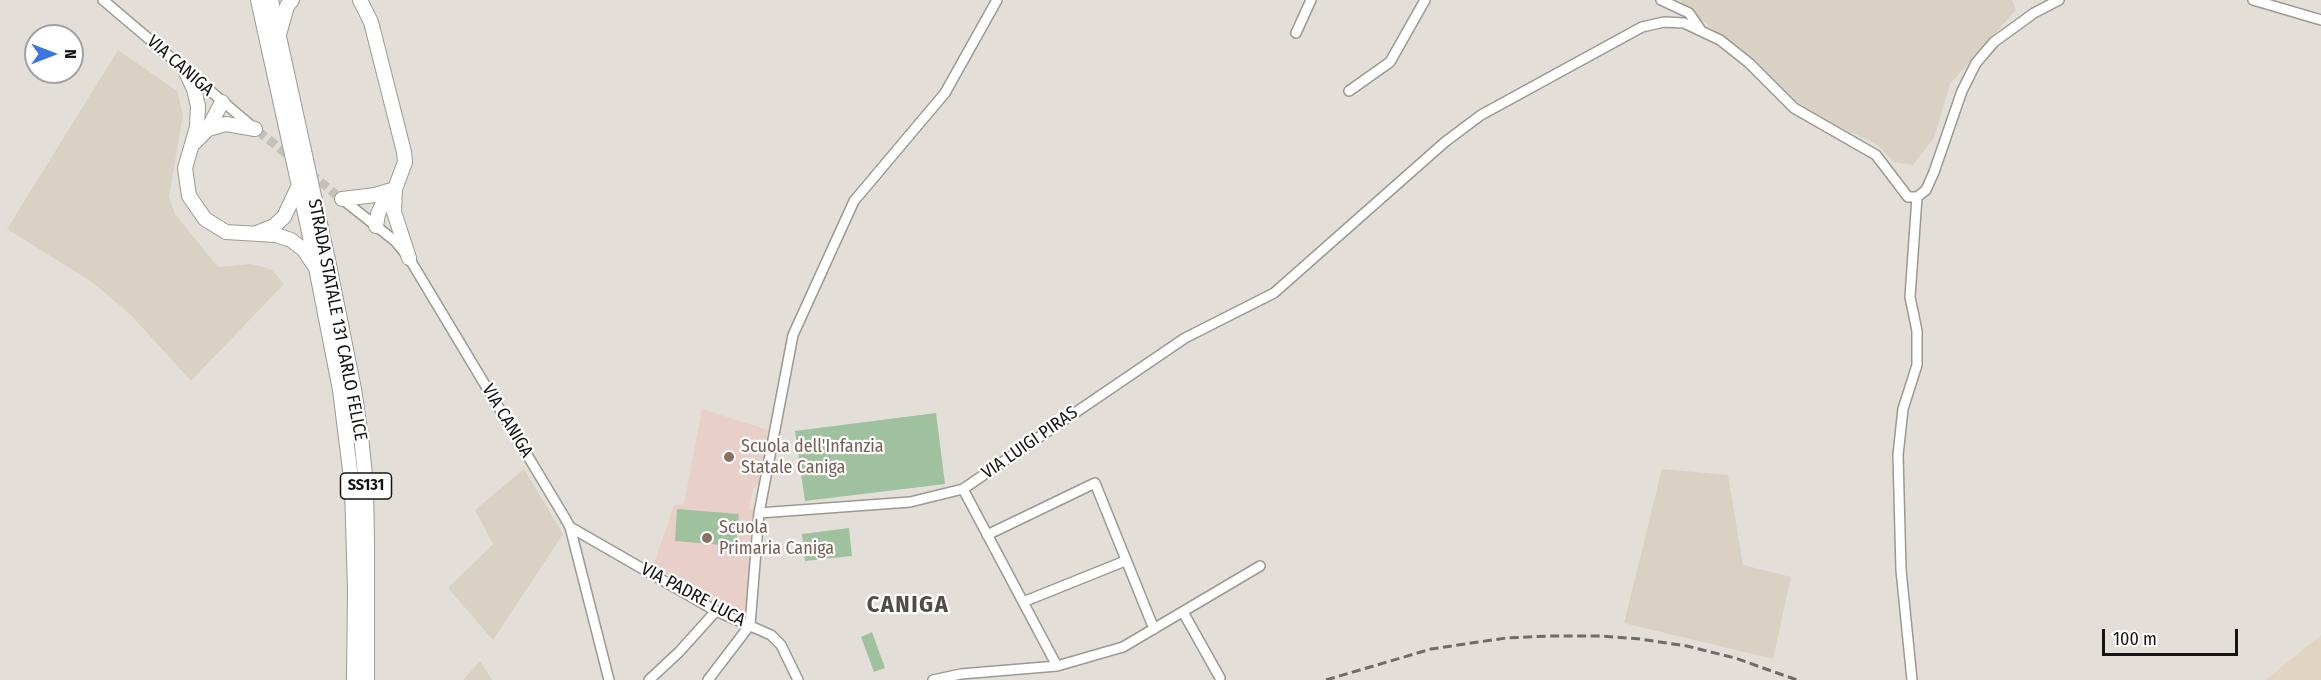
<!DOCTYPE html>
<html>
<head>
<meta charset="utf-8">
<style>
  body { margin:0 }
  #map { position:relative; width:2321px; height:680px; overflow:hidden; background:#e3dfd8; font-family:"Fira Sans Condensed",sans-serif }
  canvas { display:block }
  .north { position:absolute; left:24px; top:24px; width:60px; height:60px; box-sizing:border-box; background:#fff; border:2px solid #a1a1a0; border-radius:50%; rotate:90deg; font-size:16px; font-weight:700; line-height:24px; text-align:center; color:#151412 }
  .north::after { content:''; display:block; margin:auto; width:21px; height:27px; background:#3d74e3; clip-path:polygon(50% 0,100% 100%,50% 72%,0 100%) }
  .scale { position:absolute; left:2102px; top:629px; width:136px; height:27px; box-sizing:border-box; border:3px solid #151412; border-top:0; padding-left:8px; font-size:18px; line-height:21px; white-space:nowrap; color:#151412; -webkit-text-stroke:4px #fff; paint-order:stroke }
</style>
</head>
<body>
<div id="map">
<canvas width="2321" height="680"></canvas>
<div class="north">N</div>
<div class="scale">100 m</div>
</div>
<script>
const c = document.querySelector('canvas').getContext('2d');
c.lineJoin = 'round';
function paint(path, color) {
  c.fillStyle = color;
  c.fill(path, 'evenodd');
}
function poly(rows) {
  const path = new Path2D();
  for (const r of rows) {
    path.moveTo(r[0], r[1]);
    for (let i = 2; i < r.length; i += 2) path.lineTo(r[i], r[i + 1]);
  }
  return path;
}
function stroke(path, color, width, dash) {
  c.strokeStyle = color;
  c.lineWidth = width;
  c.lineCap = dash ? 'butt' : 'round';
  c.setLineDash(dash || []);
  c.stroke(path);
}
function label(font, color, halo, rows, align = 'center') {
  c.font = font + ' "Fira Sans Condensed",sans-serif';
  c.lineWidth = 4.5;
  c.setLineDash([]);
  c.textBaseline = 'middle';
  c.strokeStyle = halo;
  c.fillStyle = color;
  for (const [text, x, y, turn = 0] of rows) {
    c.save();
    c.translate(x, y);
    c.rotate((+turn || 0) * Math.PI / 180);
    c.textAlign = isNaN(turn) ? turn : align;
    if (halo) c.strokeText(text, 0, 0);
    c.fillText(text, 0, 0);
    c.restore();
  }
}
const commercial = poly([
  [2321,635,2321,680,2266,680,2268,678]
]);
const built = poly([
  [1679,0,2012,0,2016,10,1950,84,1934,138,1913,165,1894,162,1876,144,1829,122,1794,100],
  [118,50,177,91,183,115,169,197,175,214,218,267,251,264,271,269,284,284,191,381,130,314,92,282,7,229],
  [524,469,563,534,493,640,448,588,493,544,475,510],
  [1662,469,1728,475,1743,565,1791,577,1773,659,1624,623],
  [480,661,492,680,463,680]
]);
const education = poly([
  [702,409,768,430,761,483,753,488,749,510,755,511,746,618,653,566,674,505,684,505]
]);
const green = poly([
  [936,413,945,484,805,501,795,431],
  [677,509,739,514,736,546,675,541],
  [849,528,852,556,805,561,802,534],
  [872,632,885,668,874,672,861,637]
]);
const minorTunnel = poly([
  [258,131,294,160],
  [310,173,340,198]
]);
const minor = poly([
  [103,0,254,128],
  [1661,0,1689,13,1700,29],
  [2253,0,2321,20],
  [1296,33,1311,0],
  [1349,91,1390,62,1425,0],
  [342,199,395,241,409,258,565,518,570,527,609,680],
  [963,489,1057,666],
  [759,513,910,502,963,489,1185,338,1274,293,1445,142,1481,115,1642,27,1664,22,1684,23,1720,40,1749,63,1794,108,1876,155,1908,197,1917,197,1926,190,1934,172,1962,91,1976,63,1994,42,2034,13,2059,0],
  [570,527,716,611,771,635,781,645,798,680],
  [987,535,1095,483,1154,629],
  [1023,602,1125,561],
  [1183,612,1220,678],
  [649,680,679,652,716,611],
  [708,680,750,625,759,513,793,335,854,201,945,93,997,0],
  [933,680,961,674,1057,666,1123,647,1260,566],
  [1912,680,1901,570,1898,455,1903,409,1917,365,1917,331,1910,297,1917,197]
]);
const highway = poly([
  [258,0,308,227,340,390,352,486,355,590,354,680],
  [271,0,328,260,354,389,361,436,366,485,367,544,367,680],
  [360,0,371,22,404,152,405,162,395,189,394,212,409,258],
  [280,31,287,6,292,0],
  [185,70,194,89,198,106,197,127,185,168,189,196,205,219,226,232,276,235,291,240,304,250,314,265],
  [208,129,226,124,255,129],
  [194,143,208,129,222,102],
  [342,199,375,195,395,189],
  [376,226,378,214,388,192],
  [257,233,274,226,284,217,299,185]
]);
const rail = poly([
  [1326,680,1431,649,1506,638,1550,636,1601,636,1640,639,1687,646,1735,658,1797,680]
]);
const markers = [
  [729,457,6,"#8d6e63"],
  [707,538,6,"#8d6e63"]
];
const shields = [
  [366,486,51]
];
const shieldNames = [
  ["SS131",366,486]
];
const streetNames = [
  ["VIA CANIGA",180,66,41],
  ["STRADA STATALE 131 CARLO FELICE",337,320,79],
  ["VIA CANIGA",507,421,59],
  ["VIA LUIGI PIRAS",1030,443,-35],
  ["VIA PADRE LUCA",693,595,28]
];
const educationNames = [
  ["Scuola dell'Infanzia",741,447],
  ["Statale Caniga",741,468],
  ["Scuola",719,528],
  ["Primaria Caniga",719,549]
];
const districtNames = [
  ["CANIGA",908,605]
];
paint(commercial, '#e0d5c0');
paint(built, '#d9d2c4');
paint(education, '#e9cfc9');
paint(green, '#9fc19d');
stroke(minorTunnel, '#c4c1ba', 9, [9, 4.5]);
stroke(minor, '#9c9992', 12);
stroke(highway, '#9c9992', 16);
stroke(minor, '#fff', 9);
stroke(highway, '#fff', 14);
stroke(rail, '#6f6c68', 3, [9, 4.5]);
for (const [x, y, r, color] of markers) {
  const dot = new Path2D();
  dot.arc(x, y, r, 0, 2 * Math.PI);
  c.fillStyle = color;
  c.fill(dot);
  stroke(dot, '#fff', 2);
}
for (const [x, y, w] of shields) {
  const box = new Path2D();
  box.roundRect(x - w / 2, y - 13, w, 26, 4.5);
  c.fillStyle = '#fff';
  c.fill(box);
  stroke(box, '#151412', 1.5);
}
label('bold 16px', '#151412', null, shieldNames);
label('18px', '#151412', '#fff', streetNames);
label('18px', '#785e54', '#fff', educationNames, 'left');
c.letterSpacing = '1.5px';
label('bold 24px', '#514e48', '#fff', districtNames);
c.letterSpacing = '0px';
</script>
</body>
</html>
